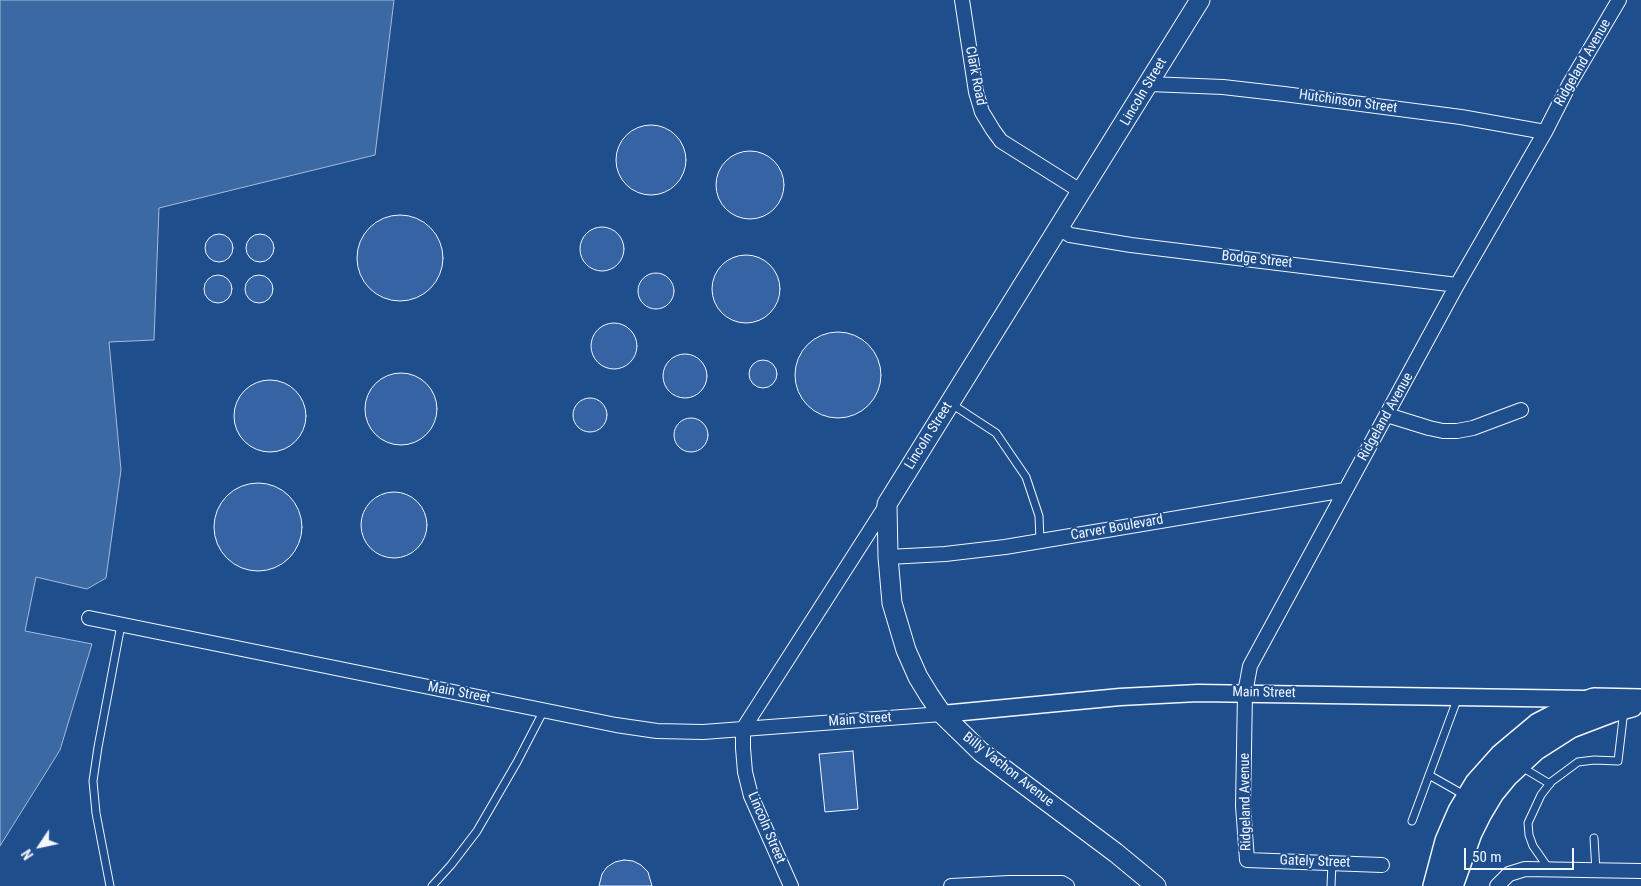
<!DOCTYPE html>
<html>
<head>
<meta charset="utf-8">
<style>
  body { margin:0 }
  #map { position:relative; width:1641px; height:886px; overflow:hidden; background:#1f4e8c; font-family:"Roboto Condensed",sans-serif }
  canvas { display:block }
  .north { position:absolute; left:15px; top:821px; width:50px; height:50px; -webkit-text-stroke:4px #1f4e8c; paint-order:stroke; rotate:236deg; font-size:14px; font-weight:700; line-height:20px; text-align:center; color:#f2f6ff }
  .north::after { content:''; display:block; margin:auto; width:18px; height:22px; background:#f2f6ff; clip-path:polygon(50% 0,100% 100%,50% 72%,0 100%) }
  .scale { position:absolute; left:1464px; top:848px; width:110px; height:22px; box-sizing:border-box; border:2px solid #f2f6ff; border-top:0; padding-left:6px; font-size:15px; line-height:18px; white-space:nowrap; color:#f2f6ff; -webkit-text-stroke:4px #1f4e8c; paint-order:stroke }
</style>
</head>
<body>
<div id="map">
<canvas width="1641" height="886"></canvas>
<div class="north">N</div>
<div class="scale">50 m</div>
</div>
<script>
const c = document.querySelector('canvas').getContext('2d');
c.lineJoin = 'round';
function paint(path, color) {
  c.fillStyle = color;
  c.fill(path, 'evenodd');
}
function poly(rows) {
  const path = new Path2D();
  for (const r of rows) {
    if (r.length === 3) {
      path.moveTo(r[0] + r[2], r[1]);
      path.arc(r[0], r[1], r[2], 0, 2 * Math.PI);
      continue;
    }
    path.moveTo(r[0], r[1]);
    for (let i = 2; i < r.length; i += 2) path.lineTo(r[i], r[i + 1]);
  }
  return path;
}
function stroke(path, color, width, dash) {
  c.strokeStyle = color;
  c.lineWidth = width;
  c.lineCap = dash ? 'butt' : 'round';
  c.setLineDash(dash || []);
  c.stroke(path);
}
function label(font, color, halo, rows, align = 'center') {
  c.font = font + ' "Roboto Condensed",sans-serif';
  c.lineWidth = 4;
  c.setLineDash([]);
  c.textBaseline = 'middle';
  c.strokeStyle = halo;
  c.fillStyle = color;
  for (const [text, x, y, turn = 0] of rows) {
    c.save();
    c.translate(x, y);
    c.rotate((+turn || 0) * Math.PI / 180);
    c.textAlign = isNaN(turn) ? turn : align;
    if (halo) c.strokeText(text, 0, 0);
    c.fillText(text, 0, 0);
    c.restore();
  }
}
const water = poly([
  [0,0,394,0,375,155,159,208,154,340,109,342,121,470,106,578,87,589,36,577,25,631,92,644,60,750,0,846,0,0]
]);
const building = poly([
  [651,160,35],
  [750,185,34],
  [400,258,43],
  [602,249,22],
  [260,248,14],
  [219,248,14],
  [746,289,34],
  [656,291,18],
  [259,289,14],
  [218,289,14],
  [614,346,23],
  [838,375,43],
  [685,376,22],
  [763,374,14],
  [401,409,36],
  [270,416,36],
  [590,415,17],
  [691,435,17],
  [258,527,44],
  [394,525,33],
  [853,751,858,809,825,812,819,754,853,751],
  [624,860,633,861,641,865,648,872,652,886,599,886,602,874,607,867,615,862,624,860]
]);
const service = poly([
  [950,403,996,433,1026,477,1039,516,1040,541],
  [1520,766,1550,784],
  [1429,775,1466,796],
  [1412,821,1458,697],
  [1594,838,1596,871],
  [1549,869,1533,846,1529,835,1528,823,1541,795,1551,782,1578,762,1594,760,1618,761,1624,710],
  [110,886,96,813,93,781,98,747,121,625],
  [432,886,451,865,477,831,517,762,544,710],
  [1331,886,1332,863]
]);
const minor = poly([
  [962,0,976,92,982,112,993,130,1001,141,1082,192],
  [1149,84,1223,87,1284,94,1461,117,1545,132],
  [1059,228,1070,235,1131,245,1457,285],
  [1387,415,1429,428,1443,431,1457,431,1473,428,1521,410],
  [888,557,945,554,1005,547,1345,490],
  [89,618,616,725,657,731,703,732,942,714],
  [1382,865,1247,860,1243,806,1245,693,1250,666,1457,285,1545,132,1570,83,1619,0],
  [791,886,751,796,745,772,743,748,743,729,887,504],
  [951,886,1009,883,1062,883,1067,886],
  [1497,886,1509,874,1525,869,1641,871]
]);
const tertiary = poly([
  [942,714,1120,697,1198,693,1586,699]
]);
const secondary = poly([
  [1156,886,1116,853,981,752,942,714,929,695,918,677,906,650,892,603,888,557,887,504,1200,0]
]);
const primary = poly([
  [1434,886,1446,841,1459,811,1476,783,1501,755,1538,724,1571,707,1594,699,1641,700],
  [1452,886,1471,833,1481,813,1493,793,1507,776,1535,750,1571,727,1613,711,1632,706]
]);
const streetNames = [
  ["Ridgeland Avenue",1583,63,-60],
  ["Clark Road",975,76,79],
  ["Lincoln Street",1144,92,-59],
  ["Hutchinson Street",1348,102,8],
  ["Bodge Street",1257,260,6],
  ["Ridgeland Avenue",1386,417,-61],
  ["Lincoln Street",929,436,-58],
  ["Carver Boulevard",1117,528,-10],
  ["Main Street",459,693,11],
  ["Main Street",1264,693,1],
  ["Main Street",860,720,-4],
  ["Billy Vachon Avenue",1008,770,38],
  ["Ridgeland Avenue",1246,802,-91],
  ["Lincoln Street",766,828,67],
  ["Gately Street",1315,862,2]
];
paint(water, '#3b69a3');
stroke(water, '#a8bbd7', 1);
paint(building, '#3563a3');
stroke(building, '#f2f6ff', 1);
stroke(service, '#f2f6ff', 9);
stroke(minor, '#f2f6ff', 16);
stroke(tertiary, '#f2f6ff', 19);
stroke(secondary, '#f2f6ff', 21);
stroke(primary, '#f2f6ff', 24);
stroke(service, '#1f4e8c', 7);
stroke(minor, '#1f4e8c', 14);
stroke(tertiary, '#1f4e8c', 16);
stroke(secondary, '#1f4e8c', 19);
stroke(primary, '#1f4e8c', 21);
label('14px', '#f2f6ff', '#1f4e8c', streetNames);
</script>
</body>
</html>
